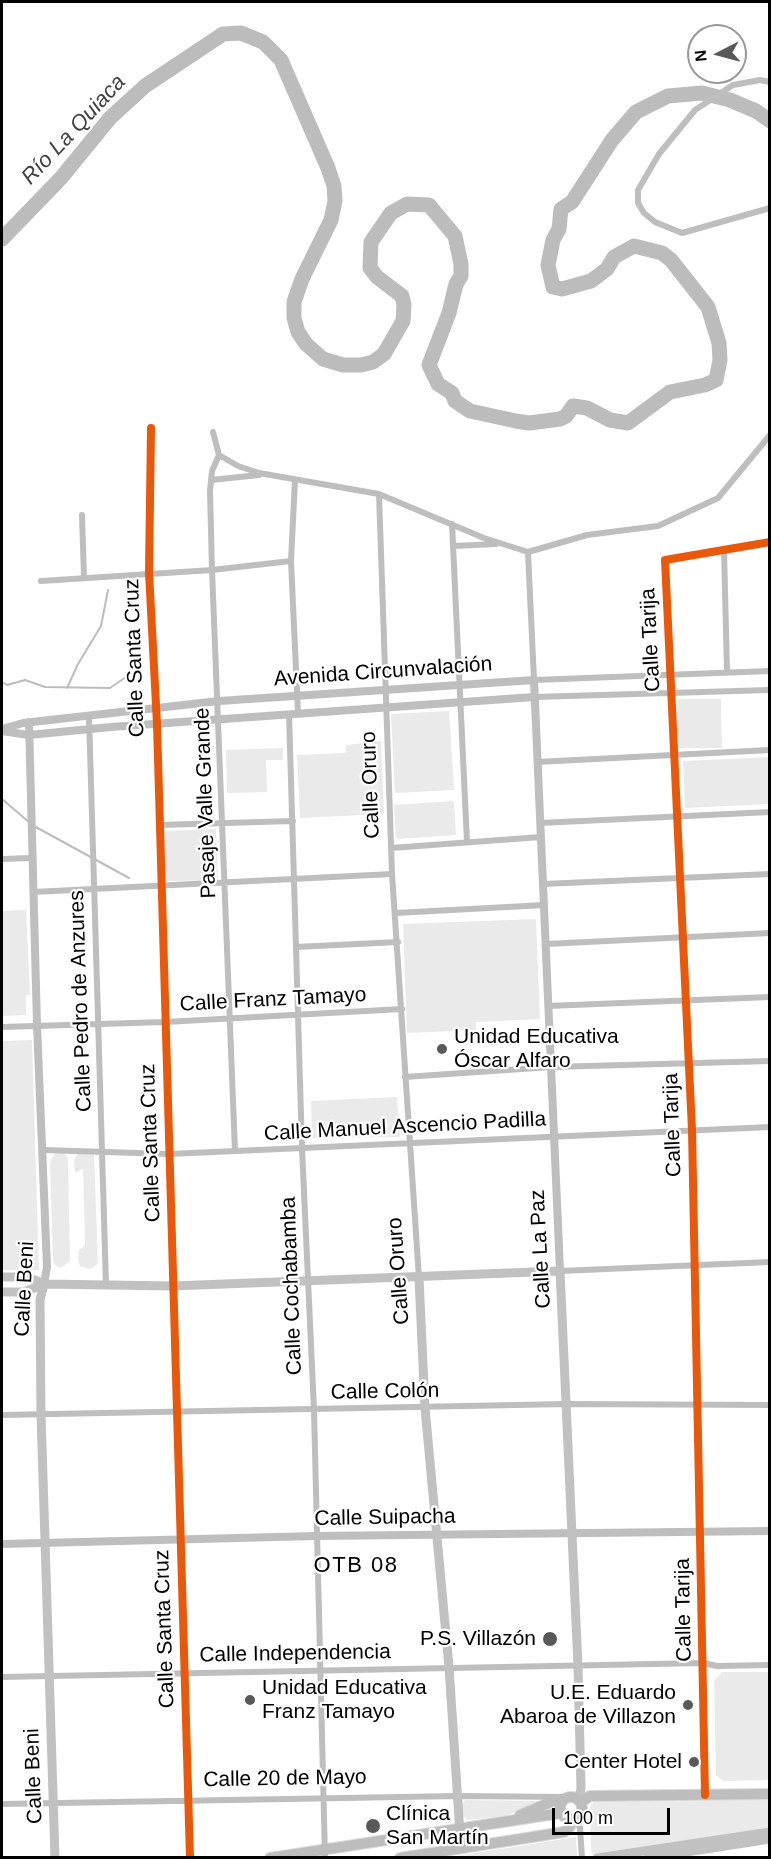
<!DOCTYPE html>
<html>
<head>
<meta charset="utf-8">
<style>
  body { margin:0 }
  #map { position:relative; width:771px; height:1859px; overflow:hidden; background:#fff; font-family:Arial,sans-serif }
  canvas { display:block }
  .frame { position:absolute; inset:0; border:3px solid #000; pointer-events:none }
  .north { position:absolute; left:687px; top:24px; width:60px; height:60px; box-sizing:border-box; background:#fff; border:2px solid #999; border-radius:50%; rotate:264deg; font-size:16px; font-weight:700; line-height:24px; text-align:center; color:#000 }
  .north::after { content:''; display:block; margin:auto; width:21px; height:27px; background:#595959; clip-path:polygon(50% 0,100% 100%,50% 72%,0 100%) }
  .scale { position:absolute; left:552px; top:1808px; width:118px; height:27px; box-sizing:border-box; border:3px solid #000; border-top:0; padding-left:8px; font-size:18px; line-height:21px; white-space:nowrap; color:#000; -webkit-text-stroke:4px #fff; paint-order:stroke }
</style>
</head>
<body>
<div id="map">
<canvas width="771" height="1859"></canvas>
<div class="frame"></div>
<div class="north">N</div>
<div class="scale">100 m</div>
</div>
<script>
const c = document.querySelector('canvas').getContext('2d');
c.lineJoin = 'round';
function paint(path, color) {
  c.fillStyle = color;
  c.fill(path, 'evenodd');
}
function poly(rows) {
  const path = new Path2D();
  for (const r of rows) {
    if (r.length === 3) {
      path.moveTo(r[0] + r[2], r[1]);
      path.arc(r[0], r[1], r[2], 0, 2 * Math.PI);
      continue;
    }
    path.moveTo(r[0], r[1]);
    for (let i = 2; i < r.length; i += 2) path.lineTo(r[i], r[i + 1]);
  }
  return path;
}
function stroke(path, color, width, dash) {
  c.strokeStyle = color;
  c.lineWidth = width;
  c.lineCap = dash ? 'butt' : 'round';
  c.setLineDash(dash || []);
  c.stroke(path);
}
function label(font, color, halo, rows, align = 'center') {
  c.font = font + ' Arial,sans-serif';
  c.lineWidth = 4.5;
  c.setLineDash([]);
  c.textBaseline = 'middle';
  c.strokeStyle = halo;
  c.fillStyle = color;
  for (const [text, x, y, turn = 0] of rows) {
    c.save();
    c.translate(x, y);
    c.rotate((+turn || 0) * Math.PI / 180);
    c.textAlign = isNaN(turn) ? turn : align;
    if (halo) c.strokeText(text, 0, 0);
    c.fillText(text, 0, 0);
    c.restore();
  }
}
const green = poly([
  [677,699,721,699,722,748,678,748],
  [449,711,454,790,395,793,391,714],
  [381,741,384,814,300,818,297,755,346,753,346,745],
  [283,748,283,760,266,760,267,792,227,793,226,750],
  [769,757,769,804,685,808,683,761],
  [454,801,456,835,396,839,394,805],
  [216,829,218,880,165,881,163,831],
  [26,910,30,995,26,995,26,1015,2,1016,2,911],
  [536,919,540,1019,476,1022,476,1030,407,1033,403,924],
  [32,1040,39,1270,2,1270,2,1041],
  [397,1097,400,1137,312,1138,311,1101],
  [55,1152,63,1152,68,1159,70,1261,61,1268,56,1266,53,1261,50,1162],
  [78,1153,94,1155,98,1264,90,1269,80,1266,78,1259,79,1250,85,1245,83,1169,75,1173,74,1160],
  [722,1672,769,1672,769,1780,724,1781,716,1775,714,1681],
  [769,1798,769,1828,593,1854,591,1850,590,1807,594,1801],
  [465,1800,540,1801,539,1804,504,1816,467,1820,463,1816,462,1804],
  [576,1837,577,1857,451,1857]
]);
const stream = poly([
  [2,682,7,685,25,680,45,687,110,688,142,666],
  [67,688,78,664,101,626,108,590],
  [2,799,30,823],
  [34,826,129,878]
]);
const river = poly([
  [2,239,61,178,110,118,145,86,223,34,241,33,263,42,281,60,328,168,334,186,335,201,331,220,302,279,294,302,294,318,298,332,306,344,323,359,343,365,361,365,373,362,384,354,403,321,404,305,402,296,377,277,370,268,371,242,391,213,407,204,429,205,455,236,461,264,461,276,456,284,449,313,429,365,438,384,452,393,455,401,470,411,516,421,529,423,560,419,566,416,573,406,587,408,610,420,628,423,670,392,705,385,716,380,720,360,719,343,708,307,671,260,662,253,634,246,614,257,607,269,591,281,562,289,553,287,548,265,553,240,559,229,561,209,572,202,612,140,636,112,668,96,702,93,730,100,756,111,770,121]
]);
const minor = poly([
  [770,82,760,80,733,85,695,110,659,154,638,190,638,203,644,213,655,222,682,233,770,208],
  [151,428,149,572,157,724,190,1858],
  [213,432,219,455,238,466,259,473,379,494,484,538,528,552,587,535,658,526,718,498,770,435],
  [219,455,212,471,210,491,212,570,235,1151],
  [211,480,259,475],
  [295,480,291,561,298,713],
  [379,494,392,874,419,1278],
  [82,515,84,577],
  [452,524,467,842],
  [453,546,496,544],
  [724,550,727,672],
  [528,552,534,680,770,671],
  [41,581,212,570,291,561],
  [534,697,770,690],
  [289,714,302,1148,314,1410,325,1858],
  [89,716,106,1285],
  [537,762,770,750],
  [540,823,770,812],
  [160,825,293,821],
  [391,848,541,837],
  [2,859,32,858],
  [543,884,770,874],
  [33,892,392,874],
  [396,913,544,905],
  [546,944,770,933],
  [296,947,398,942],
  [548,1006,770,997],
  [2,1027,165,1022,402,1009],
  [405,1077,551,1067,770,1061],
  [43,1150,169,1154,770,1127],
  [560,1271,770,1262],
  [2,1415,567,1404,770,1405],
  [2,1677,703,1663,717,1666,770,1665],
  [705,1795,692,1130,665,560,770,542],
  [2,1804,457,1796,569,1797],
  [575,1819,580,1828,582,1858]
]);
const tertiary = poly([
  [29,722,37,1025,47,1267,44,1284],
  [2,729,23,723,219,701,534,680,560,1271],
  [2,731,29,735,111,727,534,697],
  [2,1544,316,1536,770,1531]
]);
const secondary = poly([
  [2,1277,27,1277,44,1284,173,1286,560,1271,578,1666,581,1788,579,1800],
  [419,1278,425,1408,449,1667,461,1849],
  [44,1284,40,1300,41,1414,55,1858],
  [2,1292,24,1292,44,1284],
  [597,1858,770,1832],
  [648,1858,770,1839]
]);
const trunk = poly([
  [571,1808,11],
  [581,1802,590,1796,770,1794],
  [520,1815,553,1801,563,1800],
  [270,1858,561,1813],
  [400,1858,564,1832,570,1827,571,1819]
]);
const cycleway = poly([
  [151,428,149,572,157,724,190,1858],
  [705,1795,692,1130,665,560,770,542]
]);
const markers = [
  [442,1049,6,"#595959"],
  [550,1639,8,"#595959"],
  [250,1700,6,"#595959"],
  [688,1705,6,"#595959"],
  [694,1762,6,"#595959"],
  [373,1826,8,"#595959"]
];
const streetNames = [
  ["Calle Tarija",651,640,-93],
  ["Calle Santa Cruz",135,658,-92],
  ["Avenida Circunvalación",383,672,-4],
  ["Calle Oruro",371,785,-92],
  ["Pasaje Valle Grande",206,803,-92],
  ["Calle Franz Tamayo",273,1000,-3],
  ["Calle Pedro de Anzures",81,1001,-92],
  ["Calle Tarija",673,1125,-92],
  ["Calle Manuel Ascencio Padilla",405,1127,-3],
  ["Calle Santa Cruz",151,1143,-92],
  ["Calle La Paz",541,1249,-93],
  ["Calle Oruro",399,1271,-94],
  ["Calle Cochabamba",292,1286,-92],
  ["Calle Beni",25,1289,-87],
  ["Calle Colón",385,1392,-1],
  ["Calle Suipacha",385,1518,-1],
  ["Calle Tarija",684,1610,-91],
  ["Calle Santa Cruz",165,1629,-92],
  ["Calle Independencia",295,1654,-1],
  ["Calle Beni",34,1776,-92],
  ["Calle 20 de Mayo",285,1779,-1]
];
const poiNames = [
  ["Unidad Educativa",454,1037],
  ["Óscar Alfaro",454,1061],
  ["P.S. Villazón",536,1639,"right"],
  ["Unidad Educativa",262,1688],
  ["Franz Tamayo",262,1712],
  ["U.E. Eduardo",676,1693,"right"],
  ["Abaroa de Villazon",676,1717,"right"],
  ["Center Hotel",682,1762,"right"],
  ["Clínica",386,1814],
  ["San Martín",386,1838]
];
const waterNames = [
  ["Río La Quiaca",74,130,-47]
];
const neighbourhoodNames = [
  ["OTB 08",356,1566]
];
paint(green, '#eaeaea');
stroke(stream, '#bcbcbc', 2);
stroke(river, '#bcbcbc', 15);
stroke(trunk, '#dbdbdb', 12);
stroke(minor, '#bebebe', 6);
stroke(tertiary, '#bebebe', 8);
stroke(secondary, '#c1c1c1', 9);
stroke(trunk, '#bdbdbd', 10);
stroke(cycleway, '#e8590c', 8);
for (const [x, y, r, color] of markers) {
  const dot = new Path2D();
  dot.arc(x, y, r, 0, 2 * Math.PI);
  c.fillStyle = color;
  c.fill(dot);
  stroke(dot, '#fff', 2);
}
label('21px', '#000', '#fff', streetNames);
label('21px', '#000', '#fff', poiNames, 'left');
label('italic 22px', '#404040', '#fff', waterNames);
c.letterSpacing = '1.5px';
label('22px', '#000', '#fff', neighbourhoodNames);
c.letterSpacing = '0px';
</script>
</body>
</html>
